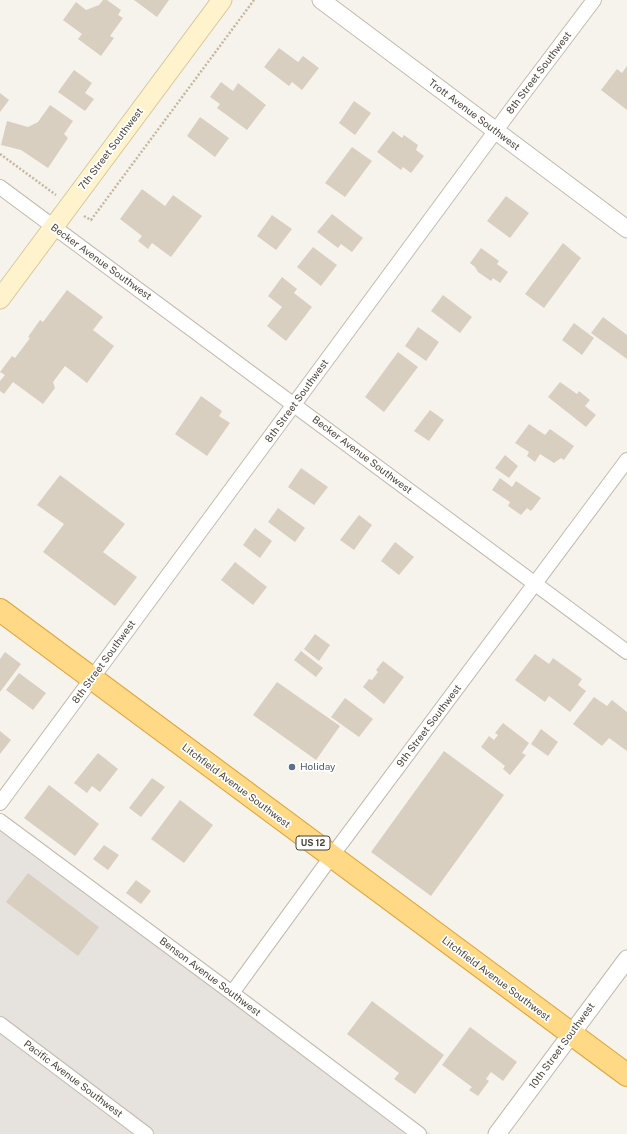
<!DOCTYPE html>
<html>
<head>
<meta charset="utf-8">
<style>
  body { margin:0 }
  canvas { display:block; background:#f6f3ec }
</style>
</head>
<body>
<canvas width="627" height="1134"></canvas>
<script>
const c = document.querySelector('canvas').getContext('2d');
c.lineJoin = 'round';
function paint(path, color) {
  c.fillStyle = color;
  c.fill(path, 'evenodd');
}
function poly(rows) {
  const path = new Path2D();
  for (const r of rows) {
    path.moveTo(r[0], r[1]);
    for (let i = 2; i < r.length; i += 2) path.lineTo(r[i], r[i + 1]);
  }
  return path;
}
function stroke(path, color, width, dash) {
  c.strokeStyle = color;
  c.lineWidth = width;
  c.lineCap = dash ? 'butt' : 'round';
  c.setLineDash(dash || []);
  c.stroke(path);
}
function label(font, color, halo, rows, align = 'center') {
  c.font = font + ' "Public Sans",sans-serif';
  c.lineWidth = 3.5;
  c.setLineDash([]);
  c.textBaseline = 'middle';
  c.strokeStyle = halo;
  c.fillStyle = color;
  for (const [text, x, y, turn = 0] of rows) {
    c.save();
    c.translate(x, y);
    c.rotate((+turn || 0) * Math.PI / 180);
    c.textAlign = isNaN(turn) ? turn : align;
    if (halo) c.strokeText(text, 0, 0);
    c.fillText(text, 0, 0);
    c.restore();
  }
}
const industrial = poly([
  [0,824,431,1134,0,1134]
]);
const building = poly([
  [103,0,107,0,121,10,118,15,123,18,110,36,114,38,101,56,78,39,82,34,63,20,76,2,86,10,99,5],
  [134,0,169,0,157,17],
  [279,48,298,62,303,56,319,68,302,90,292,82,289,86,264,67],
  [627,66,627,110,601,90,617,69,622,73],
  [74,70,92,83,85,93,94,99,85,111,58,92],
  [221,82,233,91,238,83,266,105,247,130,217,108,220,104,210,97],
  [0,93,9,100,0,112],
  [354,101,371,113,355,135,339,123],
  [50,105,73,121,64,134,68,138,48,168,21,150,1,145,7,121,28,127,38,122],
  [200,117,229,138,215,157,187,136],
  [393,131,402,138,404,135,418,145,416,150,424,156,411,173,403,167,401,170,377,152],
  [352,147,372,161,345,197,325,183],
  [142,189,165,206,173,195,202,216,171,257,152,243,148,249,138,241,142,236,120,219],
  [506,196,529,213,510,238,487,221],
  [332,214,363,238,352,252,341,244,338,248,317,232],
  [272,215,292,229,276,250,257,236],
  [563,243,581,258,544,308,525,294],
  [313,247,337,265,321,286,297,267],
  [481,248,499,261,497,264,508,272,500,283,493,278,491,281,478,272,475,267,470,263],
  [282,277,297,289,294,293,312,307,286,341,267,326,282,307,268,296],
  [67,290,103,317,93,330,114,346,87,383,65,366,53,382,55,388,43,404,13,382,4,394,0,391,0,381,5,375,0,372,12,356,15,358,30,338,28,337,40,320,43,322],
  [443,295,472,317,460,333,431,311],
  [603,317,627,335,627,359,591,333],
  [574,323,594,338,582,355,562,340],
  [418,327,439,342,426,361,405,346],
  [398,352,418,367,384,412,365,397],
  [560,382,577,394,579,391,590,400,585,406,596,415,586,427,548,397],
  [201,396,222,411,219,416,230,423,207,456,175,434],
  [430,410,444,420,429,441,414,431],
  [529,424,545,435,550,429,574,446,564,460,561,458,554,463,540,454,535,462,527,456,529,452,515,443],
  [505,455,518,466,509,478,495,468],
  [301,468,328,487,314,505,288,487],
  [60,475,125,524,103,552,137,577,115,606,43,552,64,524,37,505],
  [500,478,512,487,516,481,541,498,531,511,527,508,521,515,508,506,510,502,492,490],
  [278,508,305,528,295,542,268,522],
  [359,515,372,525,354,550,340,540],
  [255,528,272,541,260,558,243,545],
  [395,542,414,557,399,575,381,561],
  [235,562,267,587,253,605,221,580],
  [315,634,330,645,319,661,304,649],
  [301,651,323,668,316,677,294,660],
  [5,652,21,664,0,692,0,659],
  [535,654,549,664,553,658,582,679,578,685,586,691,570,712,549,696,545,702,515,680],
  [383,661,404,677,384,704,363,687,369,679,372,680,378,672,376,670],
  [19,673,46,693,33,710,6,690],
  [277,682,340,726,316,760,253,715],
  [594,697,607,706,612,700,627,712,627,751,609,738,602,746,573,724],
  [345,698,373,719,359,737,331,717],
  [503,723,529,743,522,753,526,755,510,775,503,769,505,766,481,747,489,736,494,740,498,735,495,733],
  [541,729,558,742,548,756,531,744],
  [0,731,11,740,0,754],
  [444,751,504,795,431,896,371,852],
  [98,753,118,769,100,792,92,786,87,793,74,783],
  [152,778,165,787,141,817,129,808],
  [49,785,99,824,75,856,24,818],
  [180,800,213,825,184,863,151,839],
  [104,845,119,855,108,870,93,859],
  [28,873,99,927,78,956,6,902],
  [136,880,151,891,141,904,126,893],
  [372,1001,444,1055,415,1094,394,1079,399,1073,347,1034],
  [470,1027,517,1062,503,1081,491,1072,486,1079,489,1081,478,1096,469,1090,472,1087,442,1065]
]);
const path = poly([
  [0,154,56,195],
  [84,216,91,220,254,0]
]);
const minor = poly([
  [0,187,627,652],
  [0,803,511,110,594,0],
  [0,821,232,993,419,1134],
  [232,993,331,857,627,460],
  [0,1024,146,1134]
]);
const tertiary = poly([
  [321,0,627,229],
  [497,1134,627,959]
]);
const secondary = poly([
  [0,299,222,0]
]);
const trunk = poly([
  [0,610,627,1075]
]);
const markers = [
  [292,767,4,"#5c6f8a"]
];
const shields = [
  [313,843,34]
];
const shieldNames = [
  ["US 12",313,843]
];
const streetNames = [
  ["8th Street Southwest",539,73,-53],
  ["Trott Avenue Southwest",474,115,37],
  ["7th Street Southwest",111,149,-53],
  ["Becker Avenue Southwest",101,262,36],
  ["8th Street Southwest",297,401,-54],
  ["Becker Avenue Southwest",362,455,37],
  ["8th Street Southwest",104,662,-54],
  ["9th Street Southwest",429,726,-53],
  ["Litchfield Avenue Southwest",236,786,37],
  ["Benson Avenue Southwest",210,977,37],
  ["Litchfield Avenue Southwest",496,979,37],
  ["10th Street Southwest",562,1046,-54],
  ["Pacific Avenue Southwest",73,1079,37]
];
const serviceNames = [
  ["Holiday",300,767]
];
paint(industrial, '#e6e2dd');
paint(building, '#d8cfc1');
stroke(minor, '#c2bbae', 16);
stroke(tertiary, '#c2bbae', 19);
stroke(secondary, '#d6c79b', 21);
stroke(trunk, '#e0a43c', 24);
stroke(path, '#c4b79f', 2.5, [2, 2]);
stroke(minor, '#fff', 14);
stroke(tertiary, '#fff', 17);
stroke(secondary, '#fff3cd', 19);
stroke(trunk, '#ffd985', 22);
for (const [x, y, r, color] of markers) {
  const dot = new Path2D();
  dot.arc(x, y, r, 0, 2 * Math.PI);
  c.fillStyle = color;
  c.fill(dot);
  stroke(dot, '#fff', 1.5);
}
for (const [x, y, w] of shields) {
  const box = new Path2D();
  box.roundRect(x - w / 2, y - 7, w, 14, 3);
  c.fillStyle = '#fff';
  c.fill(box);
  stroke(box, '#4b4439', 1);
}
label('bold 9px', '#4b4439', null, shieldNames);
label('10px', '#4b4439', '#fff', streetNames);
label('10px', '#4e5e75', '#fff', serviceNames, 'left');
</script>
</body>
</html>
